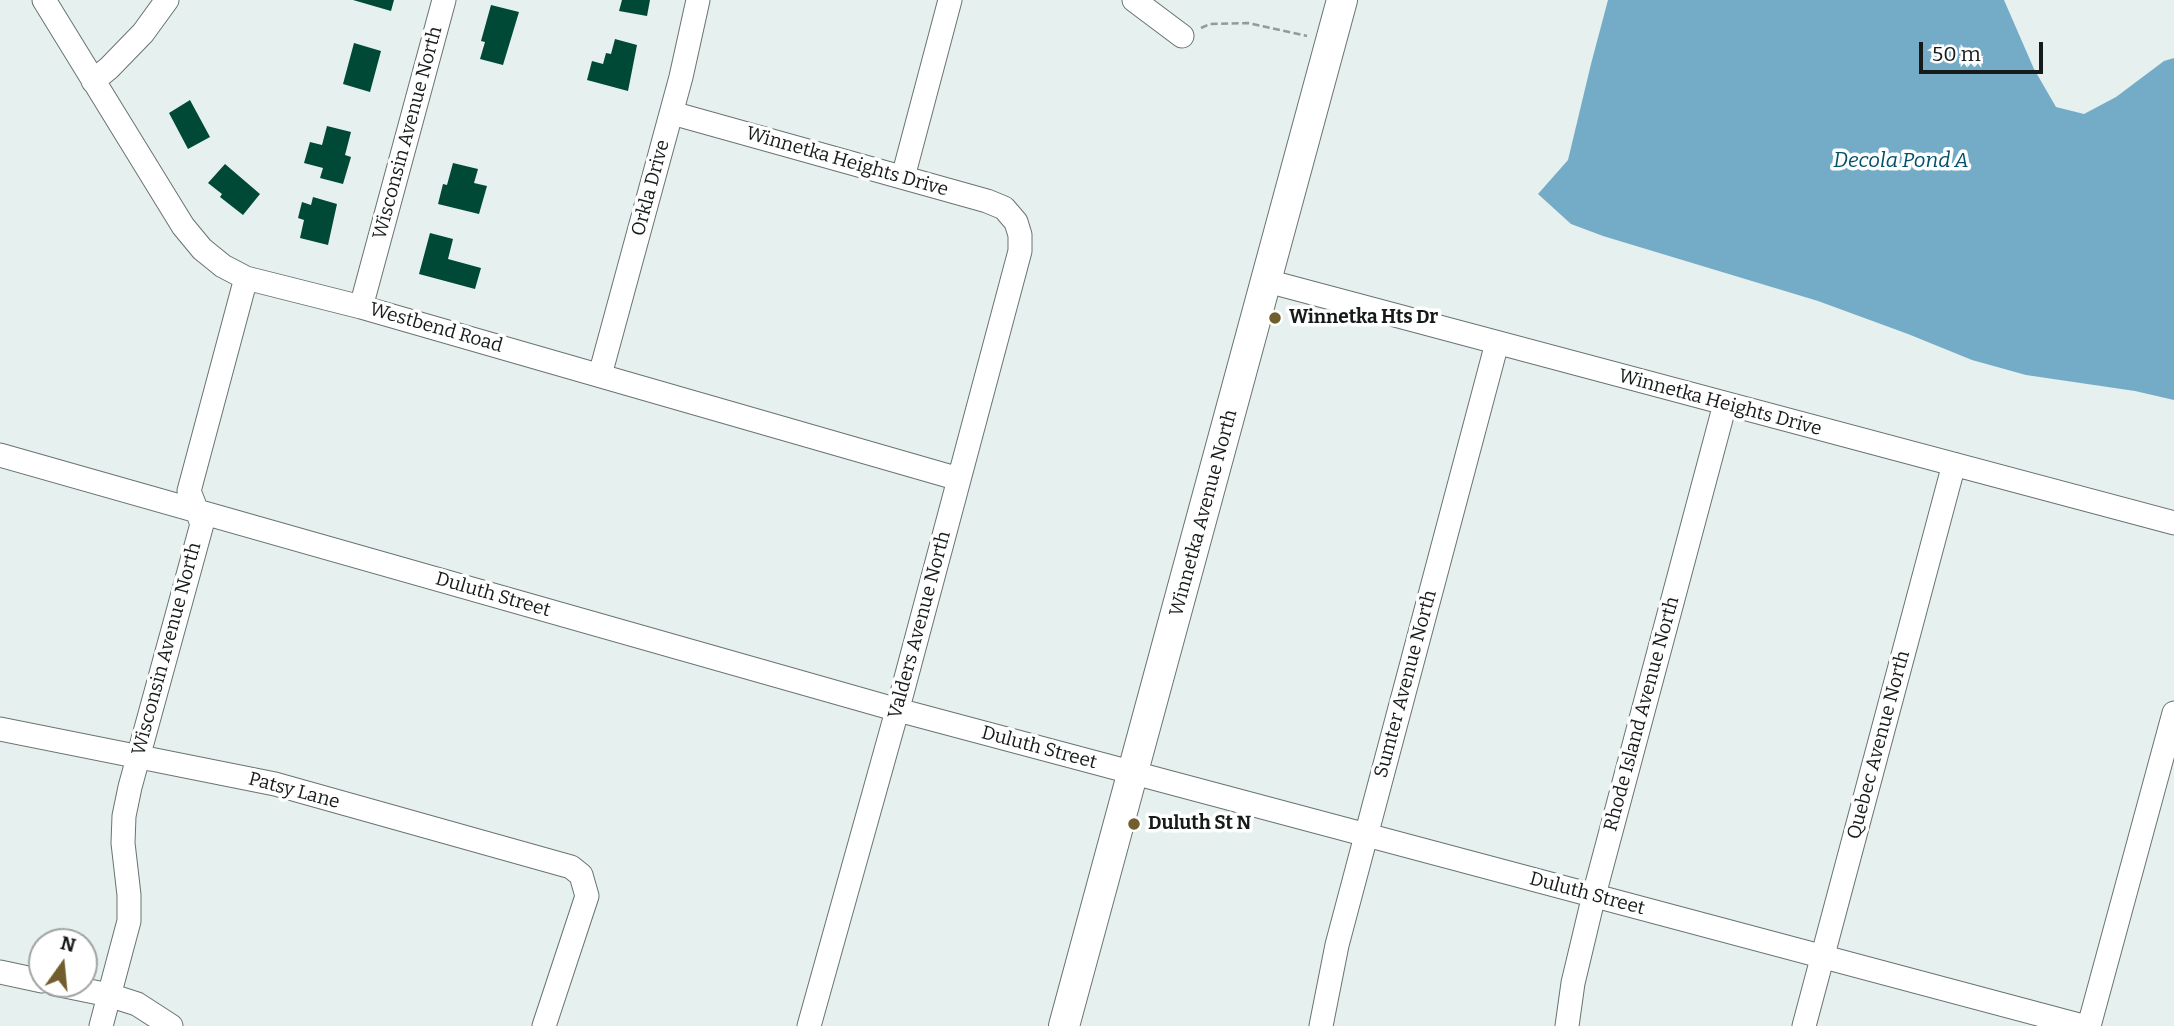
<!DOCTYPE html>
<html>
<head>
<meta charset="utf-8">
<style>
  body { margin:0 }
  #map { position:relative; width:2174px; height:1026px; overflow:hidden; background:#e5f0ef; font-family:Bitter,serif }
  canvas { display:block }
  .north { position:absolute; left:28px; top:928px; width:70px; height:70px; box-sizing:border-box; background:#fff; border:2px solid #a2a3a3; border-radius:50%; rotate:15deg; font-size:19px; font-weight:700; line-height:28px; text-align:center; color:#161a19 }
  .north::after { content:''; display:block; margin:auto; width:24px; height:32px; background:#725e2d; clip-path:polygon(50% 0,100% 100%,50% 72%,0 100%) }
  .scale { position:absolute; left:1919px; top:42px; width:124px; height:32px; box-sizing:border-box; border:4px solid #161a19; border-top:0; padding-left:9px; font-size:21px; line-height:24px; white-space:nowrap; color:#161a19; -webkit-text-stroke:5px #fff; paint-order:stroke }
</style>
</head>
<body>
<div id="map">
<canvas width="2174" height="1026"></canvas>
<div class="north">N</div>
<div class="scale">50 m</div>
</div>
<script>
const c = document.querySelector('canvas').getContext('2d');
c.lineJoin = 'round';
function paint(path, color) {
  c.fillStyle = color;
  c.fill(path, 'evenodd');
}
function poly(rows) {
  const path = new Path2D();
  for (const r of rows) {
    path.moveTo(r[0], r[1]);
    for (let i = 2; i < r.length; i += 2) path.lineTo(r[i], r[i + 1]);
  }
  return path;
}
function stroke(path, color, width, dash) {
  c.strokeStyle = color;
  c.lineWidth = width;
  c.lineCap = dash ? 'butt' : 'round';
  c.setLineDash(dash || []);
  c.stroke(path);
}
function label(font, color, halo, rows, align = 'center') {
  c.font = font + ' Bitter,serif';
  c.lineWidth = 7;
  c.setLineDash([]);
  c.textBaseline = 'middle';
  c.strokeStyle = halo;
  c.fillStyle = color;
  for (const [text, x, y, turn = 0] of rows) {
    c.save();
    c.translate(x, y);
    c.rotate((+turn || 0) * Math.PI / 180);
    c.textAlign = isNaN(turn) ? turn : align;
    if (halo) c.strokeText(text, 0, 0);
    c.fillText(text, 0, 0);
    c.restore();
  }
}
const water = poly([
  [1608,0,2004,0,2034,69,2056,107,2084,114,2116,97,2164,61,2174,58,2174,400,2135,391,2026,375,1972,360,1908,334,1818,301,1603,236,1571,224,1538,194,1568,160,1591,64]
]);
const building = poly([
  [353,0,394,0,391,11],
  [622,0,650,0,647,16,619,11],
  [491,5,519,12,503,65,480,59,485,42,481,41],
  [615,39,637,45,628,91,587,80,592,61,603,64,606,53,611,54],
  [354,43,381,51,370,92,343,84],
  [190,100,210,137,188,149,169,113],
  [327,126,351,132,345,155,351,157,343,184,320,178,323,168,304,163,310,142,322,145],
  [453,163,478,169,474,183,487,186,479,214,438,204,443,184,447,185],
  [225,164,260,194,243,215,220,197,222,194,208,183],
  [313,197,337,204,328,245,300,238,304,220,298,218,302,202,311,205],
  [430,233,453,239,448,259,481,268,475,289,419,274]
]);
const path = poly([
  [1201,28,1210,24,1248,23,1307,36]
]);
const minor = poly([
  [44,0,183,226,202,249,223,266,246,278,361,307,959,479],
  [1134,0,1182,36],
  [93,81,109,68,143,33,167,0],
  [672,113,987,201,1004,208,1016,222,1020,235,1020,251,902,693,809,1026],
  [903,177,950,0],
  [1267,281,2174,523],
  [361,307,444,0],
  [600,375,681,77,698,0],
  [0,455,898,710,2083,1026],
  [0,729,275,784,571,867,581,875,587,896,544,1026],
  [0,972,42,981],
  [55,984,109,995,137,1004,171,1026],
  [101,1026,129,921,129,895,123,843,124,816,130,787,202,524,189,491,246,278],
  [1321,1026,1337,945,1497,343],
  [1567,1026,1573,983,1594,895,1725,404],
  [1804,1026,1954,464],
  [2089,1026,2174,713]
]);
const major = poly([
  [1064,1026,1342,0]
]);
const markers = [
  [1275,318,7,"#725e2d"],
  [1134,824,7,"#725e2d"]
];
const streetNames = [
  ["Wisconsin Avenue North",408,133,-75],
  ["Winnetka Heights Drive",847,162,16],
  ["Orkla Drive",651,188,-75],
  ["Westbend Road",436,328,16],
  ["Winnetka Heights Drive",1720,403,15],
  ["Winnetka Avenue North",1204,513,-75],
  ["Duluth Street",493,595,16],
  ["Valders Avenue North",920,625,-75],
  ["Wisconsin Avenue North",167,649,-75],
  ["Sumter Avenue North",1406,684,-75],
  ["Rhode Island Avenue North",1642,714,-75],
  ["Quebec Avenue North",1879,745,-75],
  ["Duluth Street",1039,748,15],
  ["Patsy Lane",294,791,15],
  ["Duluth Street",1587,894,15]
];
const poiNames = [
  ["Winnetka Hts Dr",1289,318],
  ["Duluth St N",1148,824]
];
const waterNames = [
  ["Decola Pond A",1901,161]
];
paint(water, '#74acc8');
paint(building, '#004937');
stroke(minor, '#697372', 25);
stroke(major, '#697372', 32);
stroke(path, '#939b9a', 2.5, [7, 3.5]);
stroke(minor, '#fff', 23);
stroke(major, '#fff', 30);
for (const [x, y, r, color] of markers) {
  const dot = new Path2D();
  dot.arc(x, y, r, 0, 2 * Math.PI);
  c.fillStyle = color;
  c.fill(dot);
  stroke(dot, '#fff', 2.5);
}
label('19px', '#161a19', '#fff', streetNames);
label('bold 19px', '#161a19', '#fff', poiNames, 'left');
label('italic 21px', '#01516d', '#fff', waterNames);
</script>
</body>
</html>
